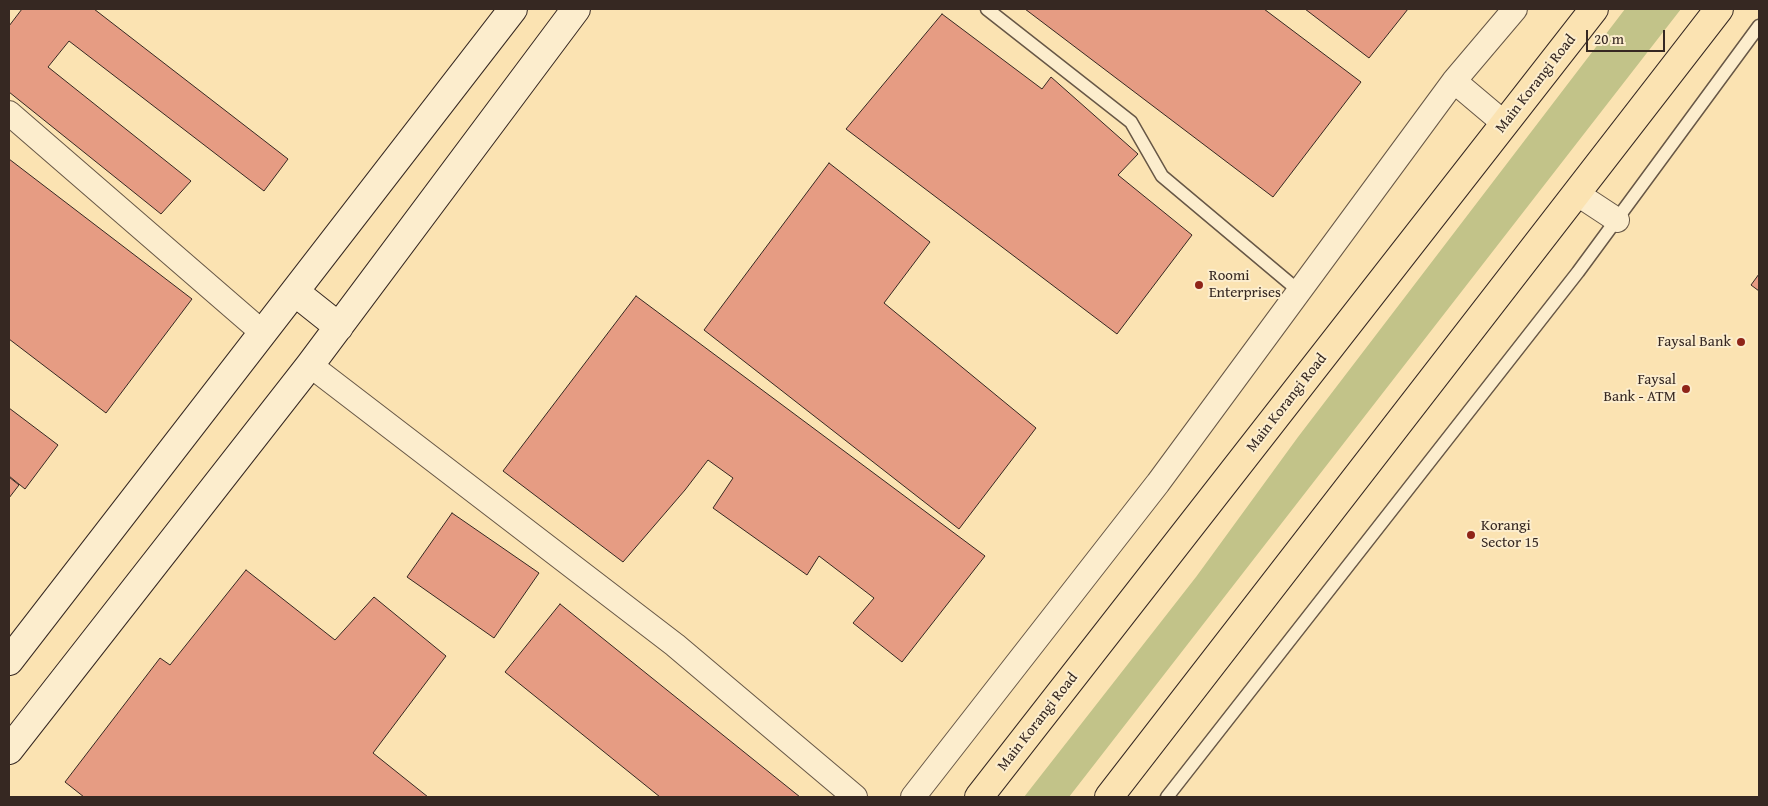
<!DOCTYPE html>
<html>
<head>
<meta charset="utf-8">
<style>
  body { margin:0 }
  #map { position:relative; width:1768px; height:806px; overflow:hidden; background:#fbe3b2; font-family:"Gentium Book Plus",serif }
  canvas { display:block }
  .frame { position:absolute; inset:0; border:10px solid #362822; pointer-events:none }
  .scale { position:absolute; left:1586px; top:30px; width:79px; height:22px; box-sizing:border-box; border:2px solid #362822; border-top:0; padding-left:6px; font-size:15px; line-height:18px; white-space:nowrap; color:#362822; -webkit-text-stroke:4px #fcedcd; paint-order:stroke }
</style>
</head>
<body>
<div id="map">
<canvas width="1768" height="806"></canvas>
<div class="frame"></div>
<div class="scale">20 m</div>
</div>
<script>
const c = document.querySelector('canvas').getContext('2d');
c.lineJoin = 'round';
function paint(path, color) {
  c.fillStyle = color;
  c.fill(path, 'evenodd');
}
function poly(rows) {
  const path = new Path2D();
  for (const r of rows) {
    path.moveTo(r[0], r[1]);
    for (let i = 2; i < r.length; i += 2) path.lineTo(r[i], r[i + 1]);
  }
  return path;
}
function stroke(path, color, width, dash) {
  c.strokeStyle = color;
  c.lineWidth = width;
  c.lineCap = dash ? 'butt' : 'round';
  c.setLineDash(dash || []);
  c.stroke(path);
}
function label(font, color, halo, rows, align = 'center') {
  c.font = font + ' "Gentium Book Plus",serif';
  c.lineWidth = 4;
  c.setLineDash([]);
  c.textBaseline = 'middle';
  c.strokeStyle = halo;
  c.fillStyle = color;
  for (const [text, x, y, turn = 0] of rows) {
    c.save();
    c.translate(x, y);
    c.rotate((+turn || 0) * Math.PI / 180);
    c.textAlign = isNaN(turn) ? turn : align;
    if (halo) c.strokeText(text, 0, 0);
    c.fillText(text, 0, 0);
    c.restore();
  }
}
const green = poly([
  [1625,9,1681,9,1069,797,1024,797,1196,577,1298,437]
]);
const building = poly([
  [22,9,94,9,288,159,264,191,69,41,48,67,191,181,161,214,9,92,9,26,22,9],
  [1025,9,1264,9,1361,82,1273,197,1025,9],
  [1305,9,1408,9,1369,58,1305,9],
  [942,14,1042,89,1051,77,1138,154,1118,175,1192,235,1117,334,846,129,942,14],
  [9,159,192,299,106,413,9,339,9,159],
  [829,163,930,242,884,303,1036,428,959,529,704,330,829,163],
  [1759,274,1759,291,1751,285,1759,274],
  [636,296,985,556,902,662,853,623,874,598,819,556,807,575,713,508,733,478,708,460,685,490,623,562,503,471,636,296],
  [9,408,58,445,25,489,9,476,9,408],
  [9,477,19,485,9,498,9,477],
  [452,513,539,573,494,638,407,577,452,513],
  [246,570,335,640,374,597,446,656,373,753,428,797,84,797,65,782,160,658,170,665,246,570],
  [560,604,800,797,660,797,505,672,560,604]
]);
const lane = poly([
  [987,9,1131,122,1162,176,1299,291],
  [1167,797,1578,272,1759,26]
]);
const street = poly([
  [1454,81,1505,124],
  [9,113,263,333],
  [1576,193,1617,220],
  [310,365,675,645,855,797],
  [913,797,1158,483,1454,81,1515,9]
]);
const secondary = poly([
  [295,292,339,327],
  [9,661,513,9],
  [9,750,310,365,576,9]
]);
const primary = poly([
  [979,797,1594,9],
  [1109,797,1719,9]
]);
const markers = [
  [1199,285,5,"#8f2418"],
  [1741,342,5,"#8f2418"],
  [1686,389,5,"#8f2418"],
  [1471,535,5,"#8f2418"]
];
const streetNames = [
  ["Main Korangi Road",1536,84,-52],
  ["Main Korangi Road",1287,403,-52],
  ["Main Korangi Road",1038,722,-52]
];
const poiNames = [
  ["Roomi",1209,276],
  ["Enterprises",1209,293],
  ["Faysal Bank",1731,342,"right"],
  ["Faysal",1676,380,"right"],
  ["Bank - ATM",1676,397,"right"],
  ["Korangi",1481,526],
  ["Sector 15",1481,543]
];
paint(green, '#c2c389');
paint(building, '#e69c83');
stroke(building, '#362822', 1);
stroke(lane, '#675746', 15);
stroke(street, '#675746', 26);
stroke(secondary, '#362822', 30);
stroke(primary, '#362822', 30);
stroke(lane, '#fcedcd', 12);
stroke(street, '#fcedcd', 24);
stroke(secondary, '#fcedcd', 28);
stroke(primary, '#fbe3b2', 28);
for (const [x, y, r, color] of markers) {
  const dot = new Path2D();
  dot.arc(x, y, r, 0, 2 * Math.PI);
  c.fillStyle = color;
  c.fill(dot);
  stroke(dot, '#fcedcd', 2);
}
label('15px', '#362822', '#fcedcd', streetNames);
label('15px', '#362822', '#fcedcd', poiNames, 'left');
</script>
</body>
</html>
